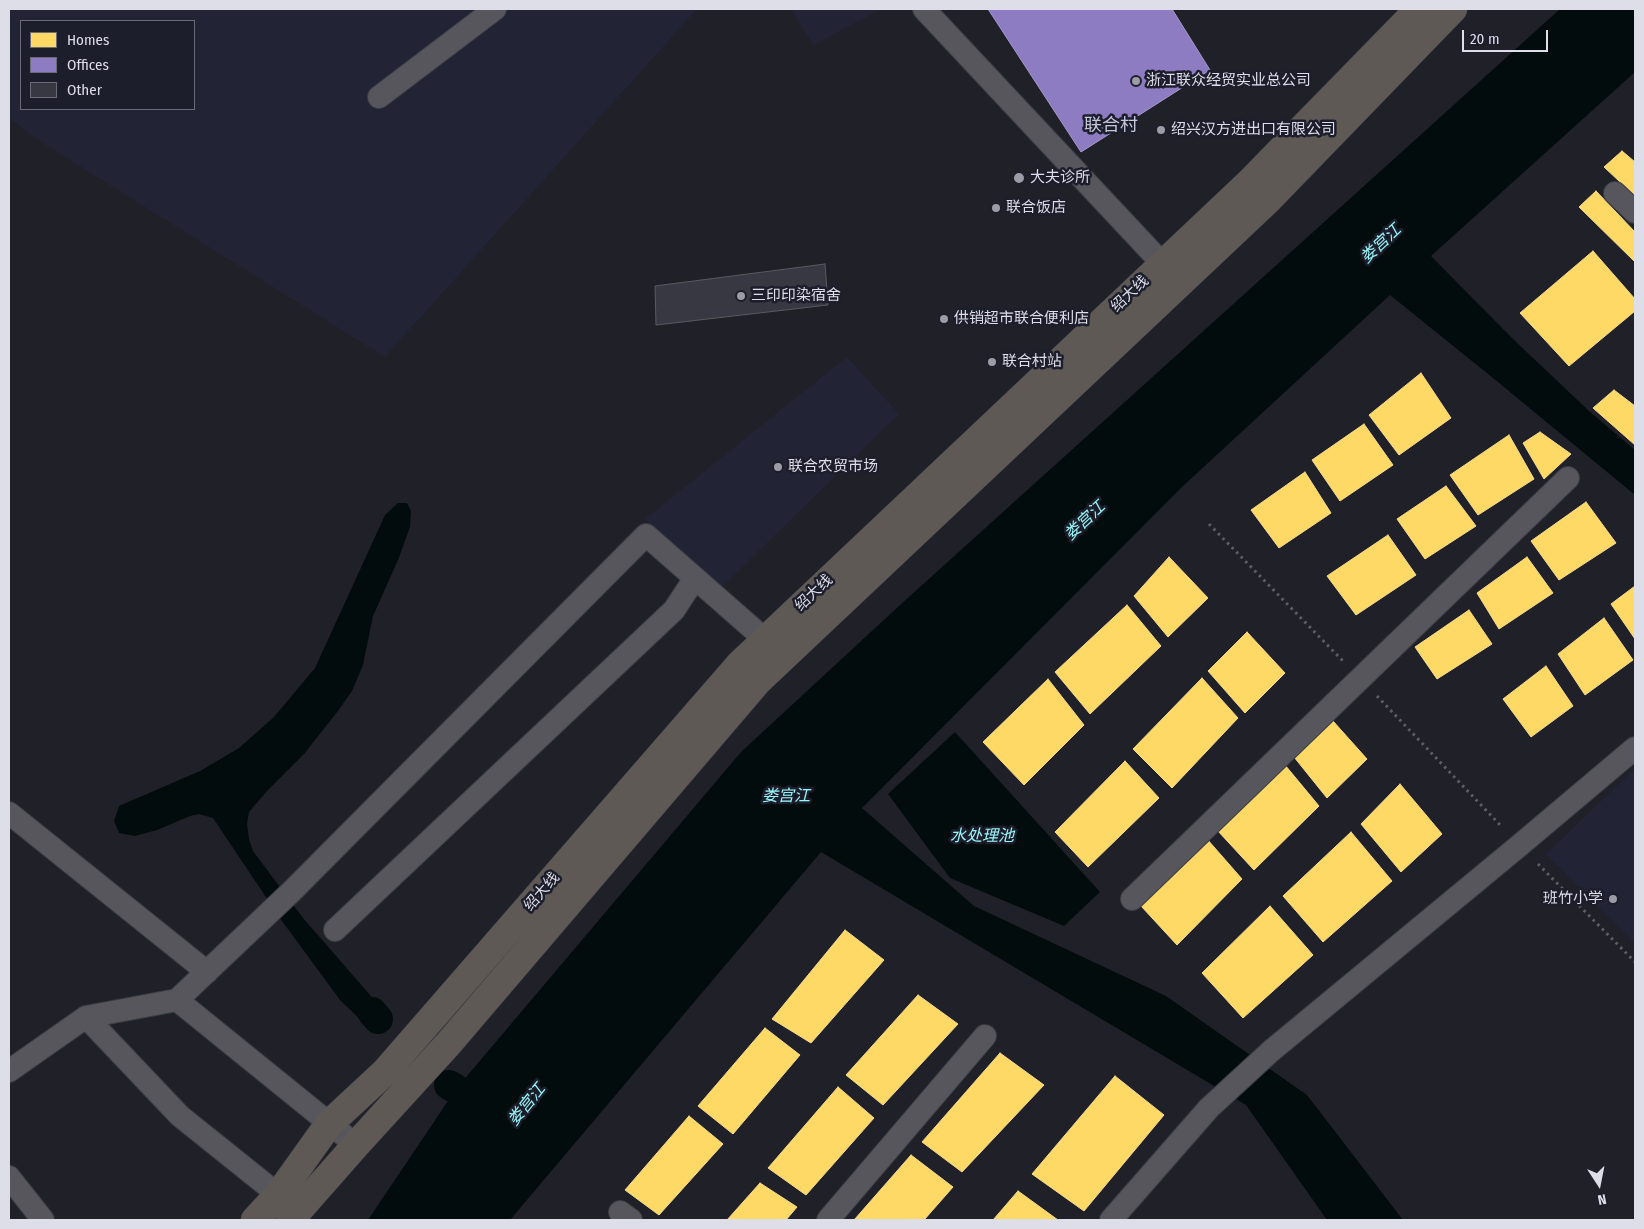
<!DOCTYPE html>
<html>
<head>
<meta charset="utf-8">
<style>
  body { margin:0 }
  #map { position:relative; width:1644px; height:1229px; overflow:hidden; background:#202128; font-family:"Fira Sans Condensed",sans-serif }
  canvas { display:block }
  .frame { position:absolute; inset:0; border:10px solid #dddee8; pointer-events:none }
  .legend { position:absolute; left:20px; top:20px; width:175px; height:90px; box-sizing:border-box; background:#1d1e2c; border:1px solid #6a6b77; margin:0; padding:6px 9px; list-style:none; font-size:15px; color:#dddee8 }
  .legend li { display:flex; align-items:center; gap:10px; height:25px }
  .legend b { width:25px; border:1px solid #6a6b77 }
  .north { position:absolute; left:1574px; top:1159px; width:50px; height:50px; -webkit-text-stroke:4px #1d1e2c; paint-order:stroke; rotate:169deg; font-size:14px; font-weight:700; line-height:20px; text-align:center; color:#dddee8 }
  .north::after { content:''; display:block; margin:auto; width:18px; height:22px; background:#dddee8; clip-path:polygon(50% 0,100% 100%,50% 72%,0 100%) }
  .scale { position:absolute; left:1462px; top:30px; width:86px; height:22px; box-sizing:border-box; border:2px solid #dddee8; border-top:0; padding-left:6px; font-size:15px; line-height:18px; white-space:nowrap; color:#dddee8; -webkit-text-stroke:4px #1d1e2c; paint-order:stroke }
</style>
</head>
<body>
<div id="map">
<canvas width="1644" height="1229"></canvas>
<div class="frame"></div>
<ul class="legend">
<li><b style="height:14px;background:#ffd966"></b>Homes</li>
<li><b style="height:14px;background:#8e7cc3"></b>Offices</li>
<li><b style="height:14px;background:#373841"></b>Other</li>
</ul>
<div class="north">N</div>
<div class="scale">20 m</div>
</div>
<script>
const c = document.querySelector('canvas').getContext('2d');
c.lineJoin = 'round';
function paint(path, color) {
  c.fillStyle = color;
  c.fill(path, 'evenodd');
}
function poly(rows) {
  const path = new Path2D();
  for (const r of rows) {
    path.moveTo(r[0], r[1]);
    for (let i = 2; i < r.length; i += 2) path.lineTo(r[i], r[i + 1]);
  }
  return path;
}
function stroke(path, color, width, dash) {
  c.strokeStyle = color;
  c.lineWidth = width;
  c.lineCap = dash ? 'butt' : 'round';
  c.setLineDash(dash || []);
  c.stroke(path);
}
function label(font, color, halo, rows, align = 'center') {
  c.font = font + ' "Fira Sans Condensed","Noto Sans SC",sans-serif';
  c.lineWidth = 5;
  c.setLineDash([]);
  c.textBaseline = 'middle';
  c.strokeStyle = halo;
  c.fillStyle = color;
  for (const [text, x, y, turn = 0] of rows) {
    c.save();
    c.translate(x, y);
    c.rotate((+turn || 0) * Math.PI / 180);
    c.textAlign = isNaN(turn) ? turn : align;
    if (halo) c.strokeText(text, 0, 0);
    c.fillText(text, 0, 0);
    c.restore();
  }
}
const built = poly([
  [9,9,697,9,385,357,46,145,9,118],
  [21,21,194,21,194,109,21,109],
  [791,9,882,9,813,45],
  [847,357,899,414,722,587,645,519],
  [1635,768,1635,944,1546,854]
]);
const water = poly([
  [1560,9,1635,9,1635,72,1431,256,1513,339,1589,411,1635,450,1635,495,1493,378,1390,295,1182,487,862,808,974,906,1166,996,1307,1095,1403,1220,1327,1220,1246,1105,821,852,510,1220,368,1220,456,1089,741,752,900,605],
  [398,503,407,503,411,511,410,527,398,560,373,616,363,665,352,691,338,711,304,754,268,790,249,812,247,824,249,839,253,851,303,918,377,1003,362,1021,340,1000,282,921,213,818,199,814,190,816,157,830,135,836,119,833,114,821,119,806,200,771,239,748,274,717,315,668,385,515],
  [955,732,1100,892,1064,926,950,878,888,794]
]);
const homes = poly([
  [1622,151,1635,162,1635,196,1604,167,1622,151],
  [1596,191,1635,232,1635,262,1579,207,1596,191],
  [1593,251,1635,299,1635,311,1569,366,1520,313,1593,251],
  [1421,373,1451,418,1399,455,1369,415,1421,373],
  [1614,390,1635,406,1635,445,1593,408,1614,390],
  [1364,424,1393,465,1340,501,1312,460,1364,424],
  [1540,432,1571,454,1544,479,1523,443,1540,432],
  [1509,435,1534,479,1478,515,1450,475,1509,435],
  [1305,472,1331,513,1279,548,1251,510,1305,472],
  [1446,486,1476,526,1425,559,1397,519,1446,486],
  [1586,502,1616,543,1559,580,1531,541,1586,502],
  [1388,535,1416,575,1356,615,1327,576,1388,535],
  [1169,557,1208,598,1168,637,1134,596,1169,557],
  [1527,557,1553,593,1499,629,1477,593,1527,557],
  [1635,586,1635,639,1611,604,1635,586],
  [1127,605,1161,646,1090,714,1055,672,1127,605],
  [1469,610,1492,644,1437,679,1415,647,1469,610],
  [1604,618,1633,660,1585,695,1558,654,1604,618],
  [1247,632,1285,673,1245,713,1208,671,1247,632],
  [1546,666,1573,706,1531,737,1503,699,1546,666],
  [1202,678,1238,718,1172,788,1133,749,1202,678],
  [1048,679,1084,725,1024,785,983,742,1048,679],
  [1333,721,1367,759,1327,798,1294,757,1333,721],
  [1125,761,1159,798,1088,867,1055,832,1125,761],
  [1285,765,1319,806,1254,870,1217,830,1285,765],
  [1400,784,1442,834,1401,872,1361,824,1400,784],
  [1351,832,1392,881,1323,942,1283,896,1351,832],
  [1207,839,1242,879,1177,945,1141,906,1207,839],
  [1270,906,1313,955,1243,1018,1202,973,1270,906],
  [845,930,884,960,811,1043,772,1019,845,930],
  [918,995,958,1024,883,1105,846,1075,918,995],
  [765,1028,800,1055,733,1134,698,1106,765,1028],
  [1000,1053,1044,1085,962,1172,922,1142,1000,1053],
  [1115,1076,1164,1115,1084,1211,1032,1174,1115,1076],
  [838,1087,874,1118,806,1195,768,1168,838,1087],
  [689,1116,723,1144,659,1215,625,1190,689,1116],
  [911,1155,953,1187,924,1220,854,1220,911,1155],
  [760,1183,797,1207,786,1220,727,1220,760,1183],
  [1018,1191,1058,1220,993,1220,1018,1191]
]);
const offices = poly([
  [988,9,1172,9,1210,70,1081,152,988,9]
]);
const canal = poly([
  [372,1012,378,1019],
  [449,1085,456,1089]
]);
const building = poly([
  [825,264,828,305,656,325,655,286,825,264]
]);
const path = poly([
  [1209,524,1343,661],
  [1377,696,1502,827],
  [1538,864,1635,962]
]);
const street = poly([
  [924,9,1174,276],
  [379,97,495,9],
  [1615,193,1635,212],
  [9,813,207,972],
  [1132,899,1568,478],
  [335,930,674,610,695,578],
  [177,1000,356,1145],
  [86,1017,180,1116,291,1205],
  [9,1071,86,1017,177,1000,292,891,646,535,777,650],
  [9,1177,43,1220],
  [620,1212,631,1220],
  [828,1220,985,1036],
  [1111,1220,1209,1108,1271,1051,1520,845,1635,748]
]);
const primary = poly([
  [255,1220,279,1194,329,1124,385,1072,740,664,1250,182,1419,9],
  [290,1220,356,1145,449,1043,758,681,1268,200,1453,9]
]);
const markers = [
  [1136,81,5,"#9b9ca5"],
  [1161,130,5,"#9b9ca5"],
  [1019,178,6,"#9b9ca5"],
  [996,208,5,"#9b9ca5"],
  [741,296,5,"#9b9ca5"],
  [944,319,5,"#9b9ca5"],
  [992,362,5,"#9b9ca5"],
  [778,467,5,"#9b9ca5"],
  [1613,899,5,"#9b9ca5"]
];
const poiNames = [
  ["浙江联众经贸实业总公司",1146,81],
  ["绍兴汉方进出口有限公司",1171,130],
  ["大夫诊所",1030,178],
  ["联合饭店",1006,208],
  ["三印印染宿舍",751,296],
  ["供销超市联合便利店",954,319],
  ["联合村站",1002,362],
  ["联合农贸市场",788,467],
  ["班竹小学",1603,899,"right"]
];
const streetNames = [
  ["绍大线",1130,294,-43],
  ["绍大线",814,593,-43],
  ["绍大线",542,892,-49]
];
const waterNames = [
  ["娄宫江",1381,244,-43],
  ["娄宫江",1085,521,-43],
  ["娄宫江",786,797],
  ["水处理池",982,837],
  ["娄宫江",527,1105,-51]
];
const quarterNames = [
  ["联合村",1111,126]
];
paint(built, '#222335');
paint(water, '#030c0d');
paint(homes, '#ffd966');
stroke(homes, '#f5da8d', 1);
paint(offices, '#8e7cc3');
stroke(offices, '#a699ce', 1);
stroke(canal, '#030c0d', 30);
paint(building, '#373841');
stroke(building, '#595a61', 1);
stroke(street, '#3c3d44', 24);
stroke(primary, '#3c3d44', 29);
stroke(path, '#5d5e64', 3, [2.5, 4]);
stroke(street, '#56565c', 22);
stroke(primary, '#5e5955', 28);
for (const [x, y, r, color] of markers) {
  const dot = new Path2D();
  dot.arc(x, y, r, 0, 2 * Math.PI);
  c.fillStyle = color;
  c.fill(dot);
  stroke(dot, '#1d1e2c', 2);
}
label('15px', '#dddee8', '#1d1e2c', poiNames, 'left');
label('15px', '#dddee8', '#1d1e2c', streetNames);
label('italic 16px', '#98f6f8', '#1d1e2c', waterNames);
label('18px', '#c5c7db', '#1d1e2c', quarterNames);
</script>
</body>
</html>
